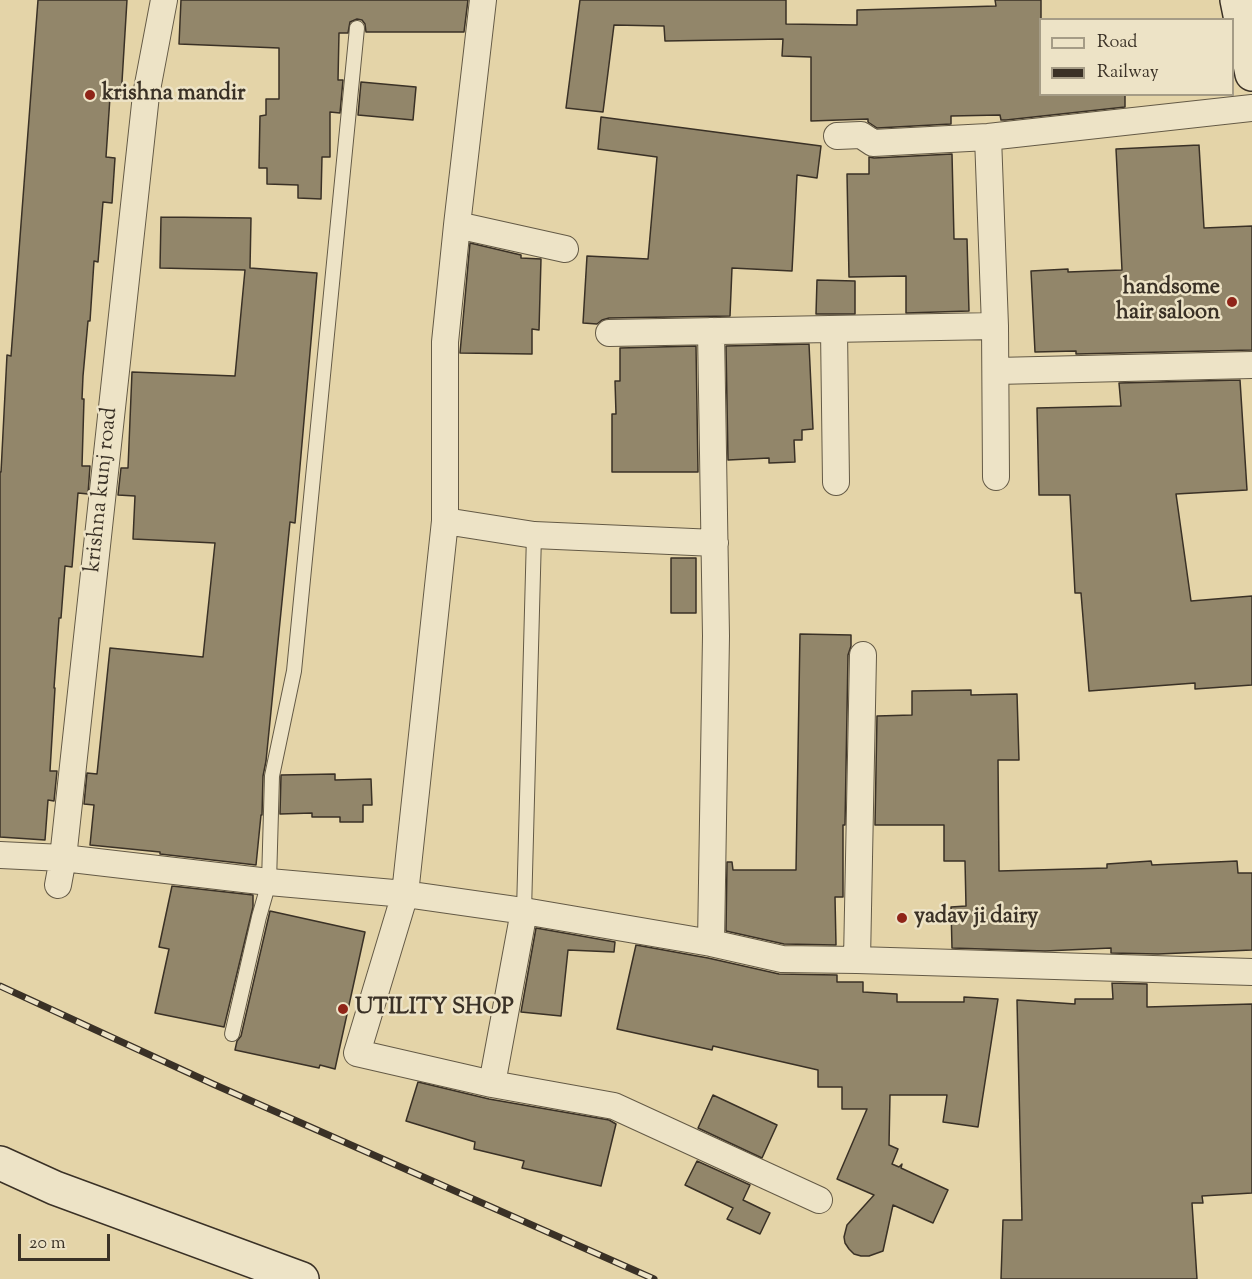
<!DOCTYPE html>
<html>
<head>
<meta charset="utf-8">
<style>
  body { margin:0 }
  #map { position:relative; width:1252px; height:1279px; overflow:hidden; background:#e4d4a8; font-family:"Sorts Mill Goudy",serif }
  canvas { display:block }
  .legend { position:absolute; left:1039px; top:18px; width:195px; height:78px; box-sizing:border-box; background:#ede3c6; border:2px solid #a59c86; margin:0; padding:8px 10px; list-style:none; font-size:18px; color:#3a3126 }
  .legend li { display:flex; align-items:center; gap:12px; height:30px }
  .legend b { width:30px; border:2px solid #a59c86 }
  .scale { position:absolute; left:18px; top:1234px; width:92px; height:27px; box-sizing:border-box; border:3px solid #3a3126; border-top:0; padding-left:8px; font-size:18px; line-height:21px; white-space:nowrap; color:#3a3126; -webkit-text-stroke:4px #ede3c6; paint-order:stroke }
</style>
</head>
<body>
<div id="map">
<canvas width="1252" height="1279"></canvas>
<ul class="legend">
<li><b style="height:8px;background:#ede3c6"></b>Road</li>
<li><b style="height:8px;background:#3a3126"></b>Railway</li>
</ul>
<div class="scale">20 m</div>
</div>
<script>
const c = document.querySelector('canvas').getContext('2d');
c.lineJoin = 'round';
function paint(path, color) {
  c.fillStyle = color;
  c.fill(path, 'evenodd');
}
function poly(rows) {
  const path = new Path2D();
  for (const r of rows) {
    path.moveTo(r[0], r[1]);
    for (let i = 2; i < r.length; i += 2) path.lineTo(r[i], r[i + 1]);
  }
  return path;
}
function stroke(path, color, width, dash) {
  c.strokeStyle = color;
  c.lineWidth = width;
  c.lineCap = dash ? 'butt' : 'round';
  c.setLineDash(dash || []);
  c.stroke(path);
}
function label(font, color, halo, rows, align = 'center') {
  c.font = font + ' "Sorts Mill Goudy",serif';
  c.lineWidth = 5;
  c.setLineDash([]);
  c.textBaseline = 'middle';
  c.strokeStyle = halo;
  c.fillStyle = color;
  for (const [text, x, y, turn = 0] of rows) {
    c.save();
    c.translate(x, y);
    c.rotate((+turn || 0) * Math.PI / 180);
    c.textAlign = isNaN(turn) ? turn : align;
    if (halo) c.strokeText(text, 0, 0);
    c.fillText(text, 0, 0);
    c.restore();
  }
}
const building = poly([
  [38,0,127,0,121,98,110,97,106,157,115,158,112,203,103,202,98,262,94,261,90,321,88,321,83,376,82,399,84,399,82,466,90,466,88,494,78,493,72,567,65,566,61,618,59,618,54,688,55,688,50,771,57,771,54,801,48,800,45,840,0,837,0,472,1,472,7,355,11,356,38,0],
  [181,0,468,0,464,32,366,32,365,24,362,20,357,19,350,22,348,33,339,33,338,80,343,80,340,113,330,112,330,157,322,157,321,199,298,198,298,185,267,184,267,168,259,168,260,116,266,115,266,99,279,99,279,48,179,44,181,0],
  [580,0,786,0,786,24,857,25,857,10,996,6,995,0,1041,0,1041,94,1125,94,1125,107,1006,120,1001,120,1000,115,951,116,951,124,877,128,868,122,868,119,811,121,811,57,782,56,783,39,665,41,664,26,614,25,603,112,566,108,580,0],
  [361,82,416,87,413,120,358,115,361,82],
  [601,117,821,146,817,178,797,175,792,271,732,268,730,316,609,318,602,320,597,324,583,323,587,256,648,259,657,157,598,149,601,117],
  [1199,145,1204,228,1252,226,1252,350,1076,354,1076,351,1035,352,1031,271,1068,269,1068,272,1122,270,1116,149,1199,145],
  [952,154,954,239,967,239,969,311,906,313,906,276,849,277,847,174,869,174,869,157,874,158,952,154],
  [161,217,251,218,250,268,317,273,295,523,290,522,266,761,263,776,262,815,261,815,256,865,160,854,160,852,90,845,94,805,84,804,87,773,97,774,110,648,203,657,215,543,133,539,135,496,118,495,121,468,128,468,132,372,235,376,245,270,160,268,161,217],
  [470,243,521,255,521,258,541,259,539,330,532,329,532,354,460,353,470,243],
  [817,280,855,281,855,314,816,314,817,280],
  [809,344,813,429,802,430,802,440,794,440,795,462,769,463,769,458,728,460,726,346,809,344],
  [696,346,698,472,612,472,612,414,616,414,615,381,620,381,620,348,696,346],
  [1240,380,1247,490,1176,494,1191,601,1252,596,1252,685,1195,689,1195,683,1089,691,1081,593,1075,593,1070,495,1039,495,1037,408,1121,406,1119,383,1240,380],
  [671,558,696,558,696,613,671,613,671,558],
  [800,634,851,635,851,646,848,655,845,825,843,825,843,897,835,897,836,945,784,944,726,931,727,862,732,862,733,870,796,870,800,634],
  [971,690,971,695,1017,694,1019,760,998,760,999,871,1107,868,1107,864,1151,861,1152,865,1237,861,1238,873,1252,873,1252,950,1158,954,1111,953,1111,948,1045,951,952,948,951,907,966,906,965,861,944,861,944,825,875,825,877,716,912,715,912,691,971,690],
  [335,774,335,780,371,779,372,805,363,805,363,822,340,822,340,817,312,817,312,813,280,814,281,775,335,774],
  [172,886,253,895,253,907,224,1027,155,1013,169,949,159,947,172,886],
  [270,911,365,932,335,1069,320,1065,319,1068,235,1050,237,1041,241,1036,270,911],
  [536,928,615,942,614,952,568,950,561,1016,521,1012,536,928],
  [636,945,708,958,779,974,837,975,837,982,863,982,863,992,897,994,897,1002,964,1002,964,997,998,999,978,1127,943,1122,947,1095,890,1095,889,1145,898,1149,892,1164,899,1167,902,1164,901,1168,948,1190,933,1223,893,1205,883,1251,869,1256,861,1256,854,1254,849,1249,845,1243,844,1237,847,1225,874,1195,837,1179,867,1109,842,1109,842,1087,818,1087,818,1070,713,1046,712,1050,617,1029,636,945],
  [1112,983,1147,984,1147,1007,1252,1004,1252,1193,1202,1196,1203,1203,1192,1203,1197,1279,1001,1279,1003,1220,1022,1220,1017,1000,1075,1004,1075,999,1113,999,1112,983],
  [418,1082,489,1099,609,1120,616,1124,601,1186,522,1168,524,1161,474,1149,475,1142,406,1121,418,1082],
  [713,1095,777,1125,762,1158,698,1128,713,1095],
  [697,1161,750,1185,743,1200,770,1213,760,1234,727,1219,733,1208,685,1185,697,1161]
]);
const lane = poly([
  [524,911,534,535],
  [232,1034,259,917,269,882,272,776,294,671,357,28]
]);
const street = poly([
  [483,0,457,225,445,342,445,521,405,894,357,1053,492,1084,614,1106,819,1200],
  [837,136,861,135,873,143,988,137,1252,108],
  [988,137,995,326,996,477],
  [457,225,565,249],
  [834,330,836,482],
  [711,331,716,636,711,943],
  [609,333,995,326],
  [996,371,1252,365],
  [445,521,534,535,715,543],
  [863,655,857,960,1252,972],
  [0,855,63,858,269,882,405,894,524,911,711,943,782,959,857,960],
  [58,885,63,858,146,95,164,0],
  [492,1084,524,911]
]);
const secondary = poly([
  [1237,0,1252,74],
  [0,1163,55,1188,302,1279]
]);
const rail = poly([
  [0,986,213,1084,654,1279]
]);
const markers = [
  [90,95,6,"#8f2418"],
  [1232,302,6,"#8f2418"],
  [902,918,6,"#8f2418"],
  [343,1009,6,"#8f2418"]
];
const poiNames = [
  ["krishna mandir",102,95],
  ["handsome",1220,289,"right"],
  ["hair saloon",1220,314,"right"],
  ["yadav ji dairy",914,918],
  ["UTILITY SHOP",355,1009]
];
const streetNames = [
  ["krishna kunj road",103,490,-84]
];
paint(building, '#92866a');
stroke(building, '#3a3126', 1.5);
stroke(lane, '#645a46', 16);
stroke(street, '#645a46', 28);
stroke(secondary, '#3a3126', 36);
stroke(lane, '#ede3c6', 14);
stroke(street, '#ede3c6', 26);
stroke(secondary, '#ede3c6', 33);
stroke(rail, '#3a3126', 7);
stroke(rail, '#ede3c6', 4.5, [14]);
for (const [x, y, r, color] of markers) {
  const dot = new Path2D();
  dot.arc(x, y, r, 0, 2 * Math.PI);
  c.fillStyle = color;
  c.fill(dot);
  stroke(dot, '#ede3c6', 2);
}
label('bold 22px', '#3a3126', '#ede3c6', poiNames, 'left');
label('22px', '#3a3126', '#ede3c6', streetNames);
</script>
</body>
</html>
